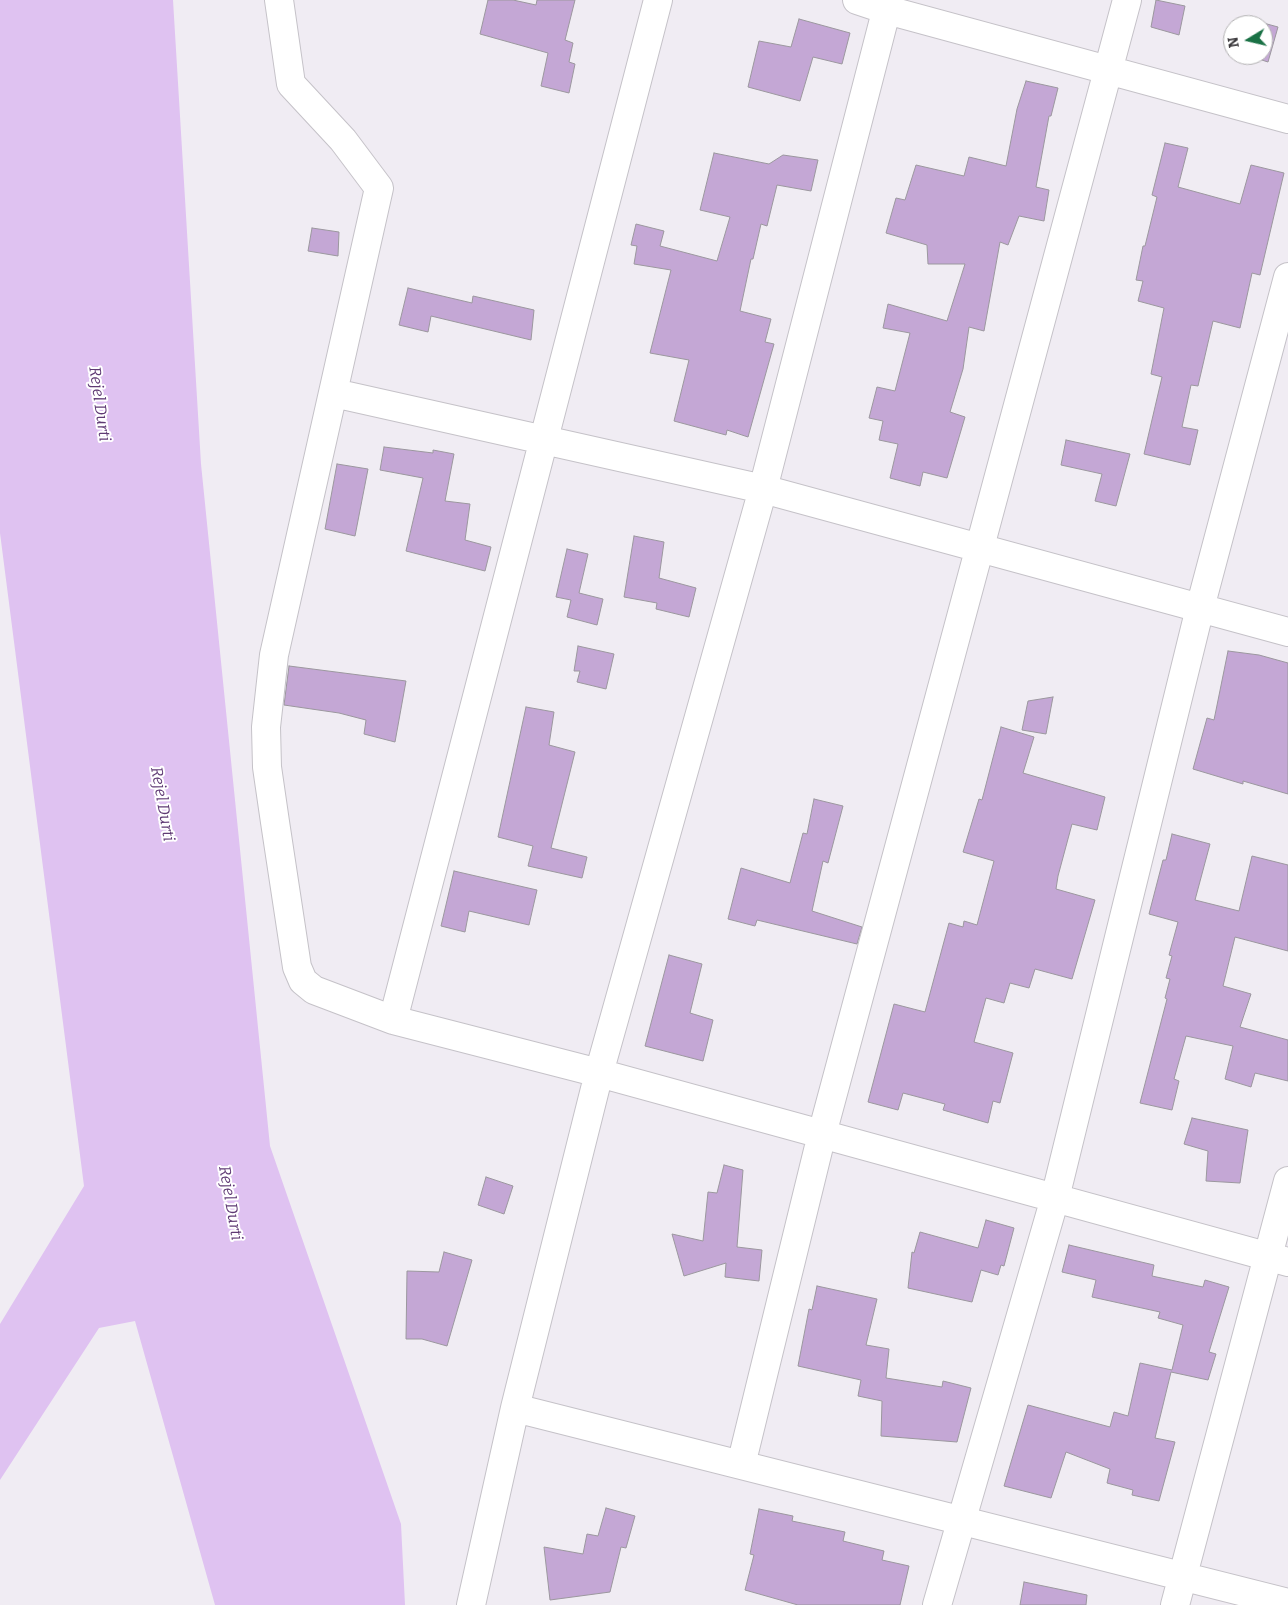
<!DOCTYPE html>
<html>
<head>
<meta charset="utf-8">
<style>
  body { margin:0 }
  #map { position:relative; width:1288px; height:1605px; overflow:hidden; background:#f0ecf3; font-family:Bitter,serif }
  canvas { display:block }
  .north { position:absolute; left:1223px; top:15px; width:50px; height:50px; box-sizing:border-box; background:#fff; border:1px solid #b1b0b1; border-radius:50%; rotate:261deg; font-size:14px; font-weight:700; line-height:20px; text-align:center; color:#3b393c }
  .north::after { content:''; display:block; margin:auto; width:18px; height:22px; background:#1a7145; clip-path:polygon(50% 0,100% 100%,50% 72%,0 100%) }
</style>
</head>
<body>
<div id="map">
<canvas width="1288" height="1605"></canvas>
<div class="north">N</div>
</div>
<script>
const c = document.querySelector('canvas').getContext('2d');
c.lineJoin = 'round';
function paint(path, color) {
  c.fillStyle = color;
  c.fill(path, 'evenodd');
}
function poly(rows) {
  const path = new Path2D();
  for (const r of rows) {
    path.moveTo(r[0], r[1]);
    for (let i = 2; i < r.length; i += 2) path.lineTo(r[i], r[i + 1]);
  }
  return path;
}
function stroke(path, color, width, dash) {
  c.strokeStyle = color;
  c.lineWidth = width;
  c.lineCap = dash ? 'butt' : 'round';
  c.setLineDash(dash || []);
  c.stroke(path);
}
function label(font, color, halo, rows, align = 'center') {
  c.font = font + ' Bitter,serif';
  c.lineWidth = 4;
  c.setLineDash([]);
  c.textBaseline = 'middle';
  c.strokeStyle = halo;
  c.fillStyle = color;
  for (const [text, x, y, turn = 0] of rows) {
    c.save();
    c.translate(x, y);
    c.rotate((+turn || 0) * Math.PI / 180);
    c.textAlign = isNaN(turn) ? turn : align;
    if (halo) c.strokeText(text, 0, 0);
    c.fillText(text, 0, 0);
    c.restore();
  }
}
const water = poly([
  [0,0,173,0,201,464,270,1146,401,1524,405,1605,215,1605,135,1321,99,1328,0,1480,0,1324,84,1186,0,533]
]);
const building = poly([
  [488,0,513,0,536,5,537,0,575,0,565,40,573,43,569,62,575,64,569,93,541,86,548,53,480,34,488,0],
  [1156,0,1185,6,1179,35,1151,27,1156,0],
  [1245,18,1278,27,1268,62,1246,55,1263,55,1263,25,1243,25,1245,18],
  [799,19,850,33,842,64,813,57,800,101,748,87,759,41,791,47,799,19],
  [1026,81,1058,88,1051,116,1049,116,1036,187,1049,190,1044,221,1019,216,1008,245,1000,242,984,331,969,327,963,369,950,412,965,417,947,478,923,472,920,486,890,478,898,444,879,440,883,421,869,418,877,387,895,391,910,333,883,328,888,304,947,321,965,264,928,264,927,245,886,233,896,198,905,200,916,165,964,176,969,157,1006,166,1017,109,1026,81],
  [1165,143,1188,148,1178,187,1240,204,1251,165,1284,173,1260,275,1252,273,1240,328,1213,321,1198,386,1191,385,1182,427,1198,430,1190,465,1144,454,1162,377,1151,374,1164,308,1138,301,1143,281,1136,280,1143,246,1145,246,1157,197,1152,195,1165,143],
  [714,153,769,164,783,155,818,160,811,191,777,185,767,226,761,224,753,259,751,259,740,311,771,319,765,342,774,344,748,437,727,430,726,435,674,421,689,360,650,353,671,270,634,264,637,246,631,245,636,224,664,231,660,246,717,261,730,217,700,210,714,153],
  [312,228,339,232,338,256,308,251,312,228],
  [408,288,472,303,473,296,534,310,531,340,431,316,428,332,399,325,408,288],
  [1066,440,1130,454,1116,506,1095,501,1102,474,1061,465,1066,440],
  [384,447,433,453,433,450,454,454,445,501,470,504,465,540,491,547,485,571,406,551,423,478,380,470,384,447],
  [337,464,368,469,355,536,325,529,337,464],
  [634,536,664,542,659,578,696,588,689,617,656,609,657,603,624,597,634,536],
  [567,549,588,554,579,593,603,599,597,625,567,617,571,600,556,597,567,549],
  [578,646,614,654,606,689,577,682,580,671,574,671,578,646],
  [1228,651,1259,655,1288,663,1288,794,1243,781,1243,784,1193,769,1207,718,1214,720,1228,651],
  [289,666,406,681,395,742,364,734,366,720,339,713,284,705,289,666],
  [1053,697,1046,734,1022,730,1028,701,1053,697],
  [526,707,554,712,549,745,575,752,551,848,587,857,582,878,528,866,533,846,498,837,526,707],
  [1001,727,1034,737,1023,773,1105,797,1097,830,1072,824,1058,876,1056,889,1095,900,1072,979,1035,969,1029,988,1010,983,1004,1003,986,998,974,1042,1013,1053,1000,1103,993,1101,988,1123,943,1110,945,1104,903,1093,898,1110,868,1102,894,1004,925,1012,949,923,963,927,964,921,977,925,994,861,963,852,979,799,982,800,1001,727],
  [814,799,843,806,828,863,823,861,812,911,862,927,857,944,757,920,755,926,728,919,741,868,790,883,803,833,807,834,814,799],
  [1172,834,1210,844,1195,900,1239,911,1252,856,1288,865,1288,951,1235,937,1223,986,1251,994,1240,1027,1288,1040,1288,1081,1255,1073,1251,1087,1225,1079,1233,1046,1186,1036,1174,1079,1179,1081,1172,1110,1140,1103,1167,999,1165,998,1170,979,1166,978,1172,956,1169,955,1178,922,1149,914,1163,860,1166,860,1172,834],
  [454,871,537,890,529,925,469,911,465,932,441,926,454,871],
  [669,955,702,964,690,1013,713,1020,703,1061,645,1046,669,955],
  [1192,1118,1248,1130,1240,1183,1206,1181,1208,1151,1184,1144,1192,1118],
  [724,1165,743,1170,737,1247,762,1250,759,1281,725,1277,726,1263,684,1276,672,1234,703,1241,708,1192,717,1193,724,1165],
  [486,1177,513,1186,504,1214,478,1205,486,1177],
  [986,1220,1014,1228,1004,1266,1001,1265,998,1275,981,1270,972,1302,908,1288,912,1252,914,1253,920,1232,978,1248,986,1220],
  [1069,1245,1154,1265,1152,1276,1203,1287,1205,1280,1229,1287,1209,1352,1216,1354,1208,1380,1171,1372,1155,1438,1175,1442,1159,1501,1132,1495,1133,1490,1107,1483,1110,1469,1066,1452,1051,1498,1004,1486,1028,1405,1110,1427,1114,1412,1128,1416,1140,1363,1172,1370,1183,1325,1158,1318,1160,1312,1092,1297,1096,1280,1062,1272,1069,1245],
  [444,1252,472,1260,447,1346,422,1339,406,1339,407,1271,439,1272,444,1252],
  [817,1286,877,1299,866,1345,889,1349,886,1378,942,1387,943,1381,971,1388,957,1442,881,1436,882,1401,858,1396,861,1380,798,1366,809,1309,812,1310,817,1286],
  [606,1508,635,1516,626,1548,621,1547,610,1592,550,1600,544,1547,583,1554,587,1534,598,1536,606,1508],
  [759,1509,793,1516,792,1521,845,1532,843,1541,884,1551,882,1560,909,1566,900,1605,798,1605,745,1590,754,1555,750,1554,759,1509],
  [1024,1582,1087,1595,1086,1605,1020,1605,1024,1582]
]);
const minor = poly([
  [279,0,291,84,343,140,379,188,274,655,266,727,267,767,275,822,297,967,303,981,314,990,393,1020,599,1073,1288,1262],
  [857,0,887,10,1288,119],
  [334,393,763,489,1288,632],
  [393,1020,658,0],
  [515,1408,1288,1603],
  [741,1465,822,1134,1127,0],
  [471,1605,515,1408,599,1073,763,489,889,0],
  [937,1605,1055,1198,1200,608,1288,277],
  [1175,1605,1288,1181]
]);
const waterNames = [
  ["Rejel Durti",99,404,82],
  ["Rejel Durti",162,804,80],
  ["Rejel Durti",230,1203,80]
];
paint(water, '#dfc2f1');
paint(building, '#c4a7d5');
stroke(building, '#9b979e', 1);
stroke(minor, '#c5c2c8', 30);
stroke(minor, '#fff', 28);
label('italic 16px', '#5f3a74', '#fff', waterNames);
</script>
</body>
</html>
